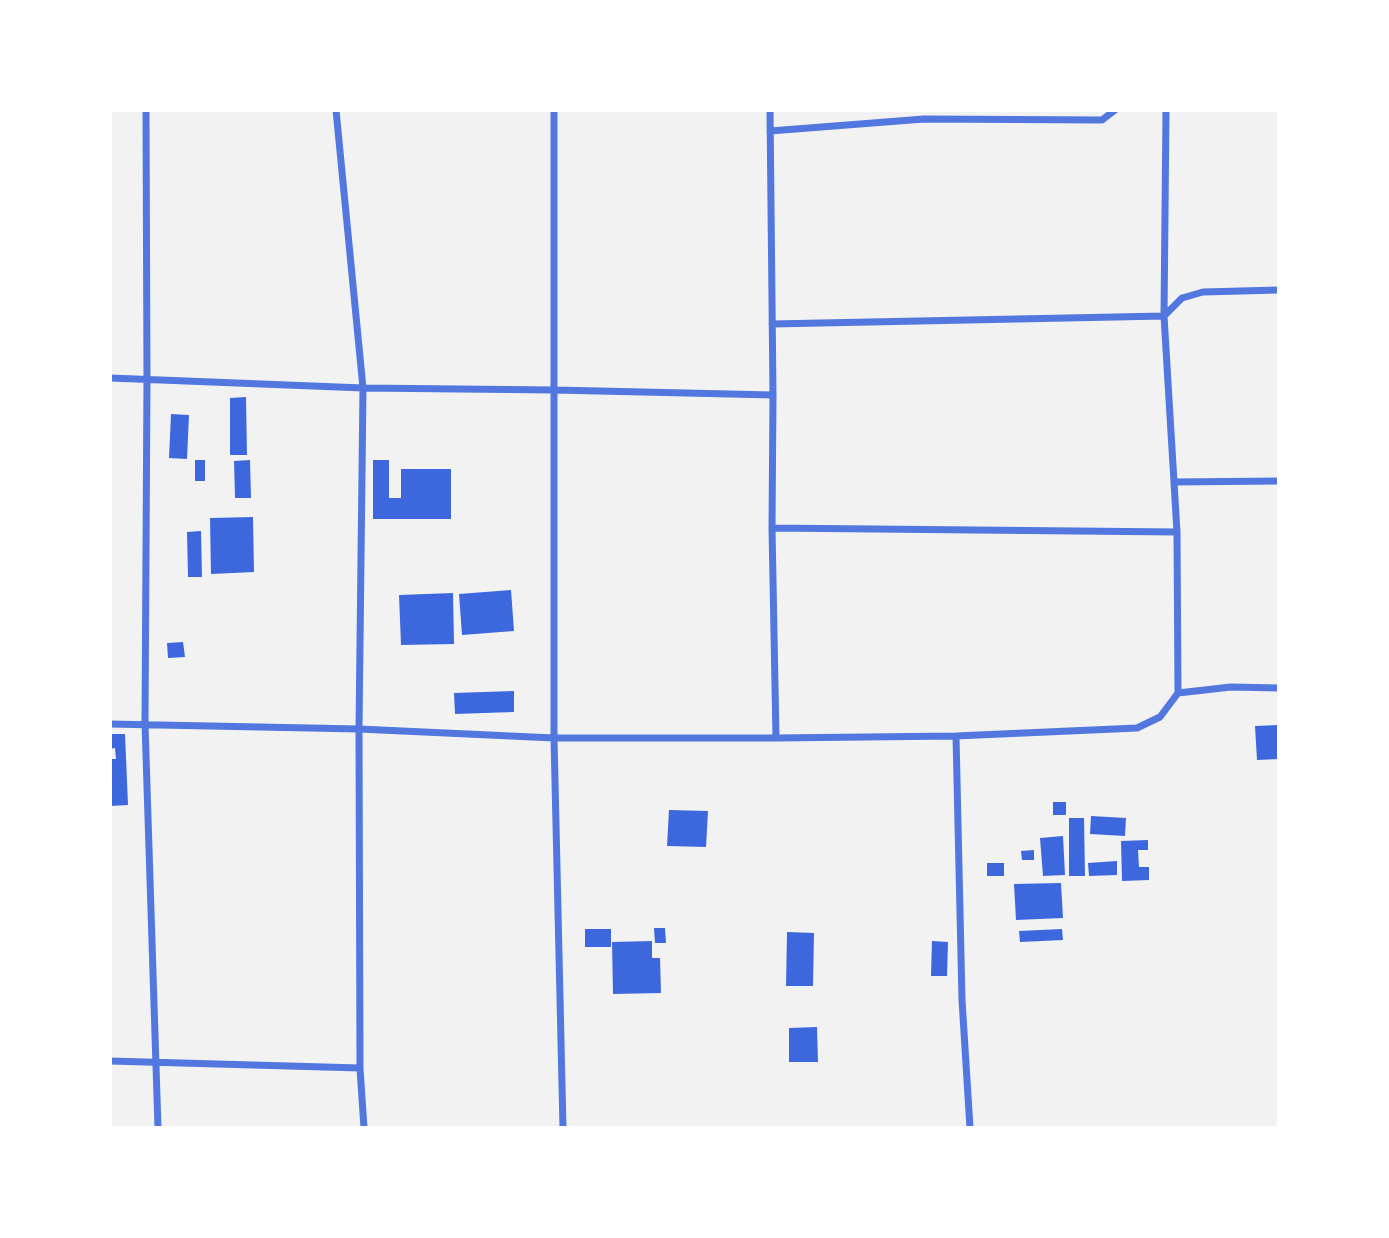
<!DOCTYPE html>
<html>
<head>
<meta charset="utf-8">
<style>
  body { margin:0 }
  #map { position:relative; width:1389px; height:1238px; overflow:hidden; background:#f2f2f2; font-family:"Fira Sans",sans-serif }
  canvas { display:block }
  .frame { position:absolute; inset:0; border:112px solid #fff; pointer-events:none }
</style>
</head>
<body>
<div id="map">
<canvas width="1389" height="1238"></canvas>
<div class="frame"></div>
</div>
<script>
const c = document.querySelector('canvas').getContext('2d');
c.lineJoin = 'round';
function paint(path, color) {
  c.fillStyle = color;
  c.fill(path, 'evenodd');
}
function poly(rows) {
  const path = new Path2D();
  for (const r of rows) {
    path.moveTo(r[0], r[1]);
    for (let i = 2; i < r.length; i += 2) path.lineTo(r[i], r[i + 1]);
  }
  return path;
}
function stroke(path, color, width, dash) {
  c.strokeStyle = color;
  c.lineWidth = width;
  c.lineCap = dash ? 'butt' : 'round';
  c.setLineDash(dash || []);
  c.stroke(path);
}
const building = poly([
  [246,397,247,455,230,455,230,398],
  [171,414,189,415,187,459,169,458],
  [195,460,205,460,205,481,195,481],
  [250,460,251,498,235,498,234,461],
  [373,460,389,460,389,498,401,498,401,469,451,469,451,519,373,519],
  [253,517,254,572,211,574,210,518],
  [201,531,202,577,188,577,187,532],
  [511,590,514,631,462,635,459,594],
  [453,593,454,644,401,645,399,595],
  [183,642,185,657,168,658,167,643],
  [514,691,514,712,455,714,454,693],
  [1279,725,1279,759,1257,760,1255,726],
  [110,734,125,734,128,805,110,806,110,759,116,759,115,748,110,749],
  [1053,802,1066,802,1066,815,1053,815],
  [669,810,708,811,706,847,667,846],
  [1091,816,1126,818,1125,836,1090,834],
  [1069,818,1084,818,1085,876,1069,876],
  [1063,836,1065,875,1043,876,1040,838],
  [1148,840,1148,850,1138,850,1139,867,1149,867,1149,880,1122,881,1121,841],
  [1034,850,1034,860,1022,860,1021,851],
  [1117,861,1117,875,1089,876,1088,863],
  [987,863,1004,863,1004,876,987,876],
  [1061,883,1063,918,1016,920,1014,884],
  [654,928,665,928,666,943,655,943],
  [585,929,611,929,611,947,585,947],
  [1062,929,1063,940,1020,942,1019,931],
  [787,932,814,933,813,986,786,986],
  [652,941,652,958,660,958,661,993,613,994,612,942],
  [932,941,948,942,947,976,931,976],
  [817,1027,818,1062,789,1062,789,1028]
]);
const minor = poly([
  [146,110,147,379,145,724,158,1128],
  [336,110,363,388,359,729,360,1068,364,1128],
  [554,110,554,738,563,1128],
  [1166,110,1164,316,1177,532],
  [770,131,924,119,1102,120,1115,110],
  [772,324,1164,316,1182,298,1203,292,1279,290],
  [110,378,363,388,555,390,773,395],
  [1174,482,1279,481],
  [772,528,1177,532,1178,693],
  [110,724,359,729,554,738,776,738,772,528,773,395,770,110],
  [956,736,962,1000,970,1128],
  [776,738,956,736,1137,728,1160,717,1178,693,1231,687,1279,688],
  [110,1061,360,1068]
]);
paint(building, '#3d67dc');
stroke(minor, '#5277de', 7);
</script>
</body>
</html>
